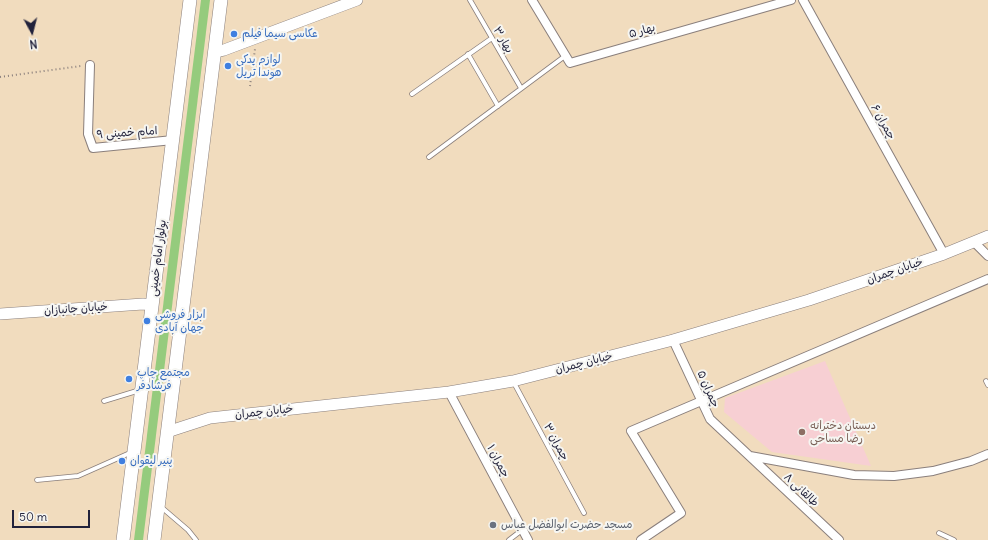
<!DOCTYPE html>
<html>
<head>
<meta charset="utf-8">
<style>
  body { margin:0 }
  #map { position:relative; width:988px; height:540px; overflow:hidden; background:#f1dcbe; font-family:Delius,sans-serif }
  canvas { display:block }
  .north { position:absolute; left:12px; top:12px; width:40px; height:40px; -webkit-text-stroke:3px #f6f6f2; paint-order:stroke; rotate:173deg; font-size:11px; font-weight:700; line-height:16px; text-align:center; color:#22223b }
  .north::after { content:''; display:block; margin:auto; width:14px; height:18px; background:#22223b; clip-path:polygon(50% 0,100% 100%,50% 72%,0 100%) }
  .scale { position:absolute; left:12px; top:510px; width:78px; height:18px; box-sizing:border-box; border:2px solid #22223b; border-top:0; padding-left:5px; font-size:12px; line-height:14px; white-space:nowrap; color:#22223b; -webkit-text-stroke:3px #f6f6f2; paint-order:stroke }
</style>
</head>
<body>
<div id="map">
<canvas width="988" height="540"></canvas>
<div class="north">N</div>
<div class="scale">50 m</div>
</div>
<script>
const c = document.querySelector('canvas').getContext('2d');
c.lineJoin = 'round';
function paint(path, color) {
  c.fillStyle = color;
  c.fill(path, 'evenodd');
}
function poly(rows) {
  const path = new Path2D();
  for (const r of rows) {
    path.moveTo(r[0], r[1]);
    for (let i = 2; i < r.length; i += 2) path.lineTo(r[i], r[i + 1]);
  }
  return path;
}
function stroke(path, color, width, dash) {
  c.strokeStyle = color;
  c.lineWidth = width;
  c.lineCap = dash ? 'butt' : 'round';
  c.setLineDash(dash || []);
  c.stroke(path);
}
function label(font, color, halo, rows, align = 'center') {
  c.font = font + ' Delius,"Playpen Sans Arabic",sans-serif';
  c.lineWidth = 4;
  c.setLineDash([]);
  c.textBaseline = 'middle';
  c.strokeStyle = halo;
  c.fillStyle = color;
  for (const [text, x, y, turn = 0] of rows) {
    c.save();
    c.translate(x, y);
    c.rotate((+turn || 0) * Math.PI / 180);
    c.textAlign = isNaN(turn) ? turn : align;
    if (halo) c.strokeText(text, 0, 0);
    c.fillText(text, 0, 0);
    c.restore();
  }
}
const built = poly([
  [825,361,871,466,772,452,724,412,725,398]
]);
const green = poly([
  [201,0,210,0,143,540,134,540]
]);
const path = poly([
  [0,77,81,66],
  [250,86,255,49]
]);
const lane = poly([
  [470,0,521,88],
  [468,54,498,106],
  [412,94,492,38],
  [429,157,565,56],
  [513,381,584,513],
  [986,381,988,385],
  [104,401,140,390],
  [37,480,78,476,132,452],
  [160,506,188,530,196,540],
  [939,533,954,540],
  [509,540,522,530]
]);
const street = poly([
  [532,0,570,63,791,0],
  [803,0,944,254],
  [90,65,88,134,93,148,173,140],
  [974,242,988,256],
  [673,340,710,419,839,540],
  [449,392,528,540],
  [750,456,854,475,894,476,933,471,971,461,988,454],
  [641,540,681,513,631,431,988,279]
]);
const secondary = poly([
  [214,52,224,50,357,0],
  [0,314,143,304,152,305],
  [167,432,210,418,449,392,513,381,673,340,809,300,944,254,988,236]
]);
const primary = poly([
  [123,540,190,0],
  [154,540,221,0]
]);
const markers = [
  [234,34,4,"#3f7fe0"],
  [228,66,4,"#3f7fe0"],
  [147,321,4,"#3f7fe0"],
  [129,379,4,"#3f7fe0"],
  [802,432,4,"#8d6e63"],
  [122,461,4,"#3f7fe0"],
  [493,525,4,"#6b7280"]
];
const streetNames = [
  ["بهار ۵",642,31,-16],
  ["بهار ۳",503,40,60],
  ["چمران ۶",883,122,61],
  ["امام خمینی ۹",127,133,-4],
  ["بولوار امام خمینی",158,258,-83],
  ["خیابان چمران",895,271,-19],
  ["خیابان جانبازان",76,309,-4],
  ["خیابان چمران",584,363,-14],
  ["چمران ۵",708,389,66],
  ["خیابان چمران",264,412,-6],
  ["چمران ۳",556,442,62],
  ["چمران ۱",498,461,62],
  ["طالقانی ۸",801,490,43]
];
const shopNames = [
  ["عکاسی سیما فیلم",242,34],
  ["لوازم یدکی",236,60],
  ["هوندا تریل",236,73],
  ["ابزار فروشی",155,315],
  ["جهان آبادی",155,328],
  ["مجتمع چاپ",137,373],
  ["فرشادفر",137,386],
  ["پنیر لیقوان",130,461]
];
const educationNames = [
  ["دبستان دخترانه",810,426],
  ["رضا مساحی",810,439]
];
const worshipNames = [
  ["مسجد حضرت ابوالفضل عباس",501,525]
];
paint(built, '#f7cfd3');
paint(green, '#95cb7d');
stroke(lane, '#8a7f7c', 5.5);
stroke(street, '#8a7f7c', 10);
stroke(secondary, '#8a7f7c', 12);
stroke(primary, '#8a7f7c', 14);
stroke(path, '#8a7f7c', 2, [1, 3]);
stroke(lane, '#fff', 4);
stroke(street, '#fff', 8);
stroke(secondary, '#fff', 11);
stroke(primary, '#fff', 13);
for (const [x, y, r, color] of markers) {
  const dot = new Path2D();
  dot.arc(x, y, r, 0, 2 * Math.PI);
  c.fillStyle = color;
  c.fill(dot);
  stroke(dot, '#f6f6f2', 1.5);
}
label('11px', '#22223b', '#f6f6f2', streetNames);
label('11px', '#366cbe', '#f6f6f2', shopNames, 'left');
label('11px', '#785e54', '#f6f6f2', educationNames, 'left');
label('11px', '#5b616d', '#f6f6f2', worshipNames, 'left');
</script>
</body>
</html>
